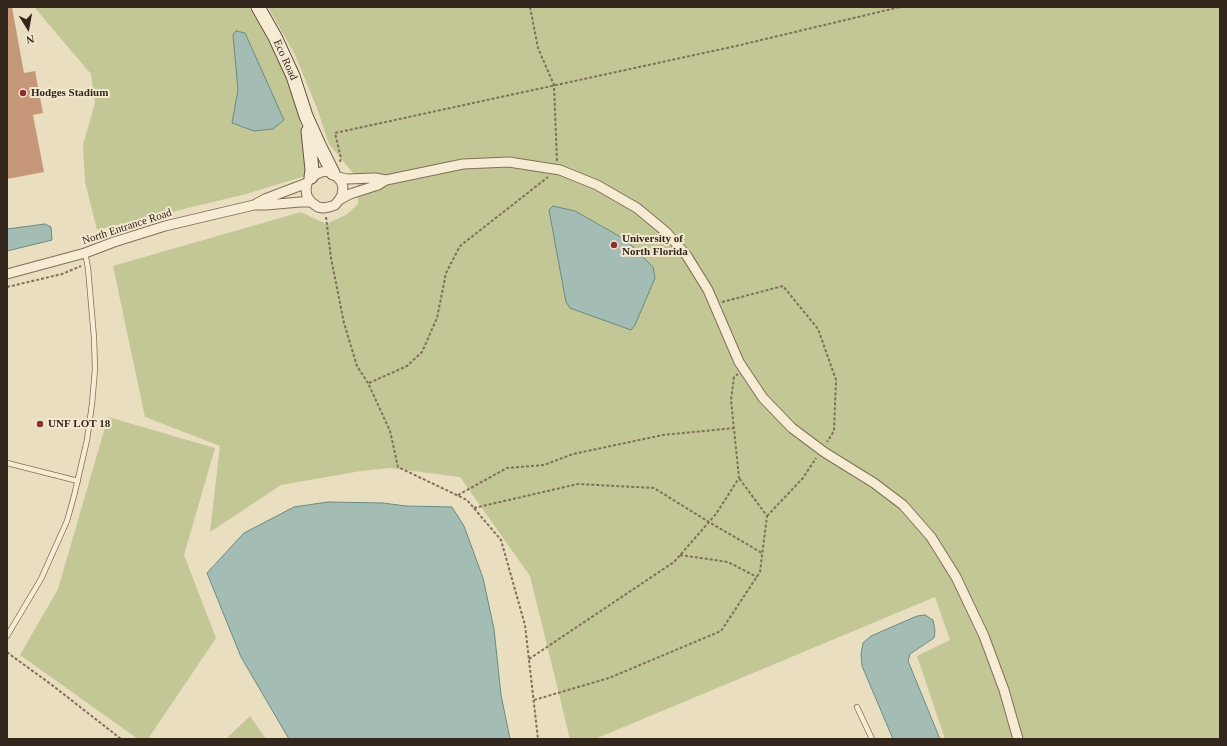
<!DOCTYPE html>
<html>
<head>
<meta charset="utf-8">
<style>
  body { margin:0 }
  #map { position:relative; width:1227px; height:746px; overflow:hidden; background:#eadec0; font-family:Georgia,serif }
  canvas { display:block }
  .frame { position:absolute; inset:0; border:8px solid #33271d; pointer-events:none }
  .north { position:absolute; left:8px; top:8px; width:40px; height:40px; -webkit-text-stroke:3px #f2e8cf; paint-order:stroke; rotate:169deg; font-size:11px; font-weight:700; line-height:16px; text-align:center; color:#33271d }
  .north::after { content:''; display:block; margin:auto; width:14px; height:18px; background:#33271d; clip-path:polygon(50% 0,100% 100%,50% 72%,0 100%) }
</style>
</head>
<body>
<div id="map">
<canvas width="1227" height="746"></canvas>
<div class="frame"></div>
<div class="north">N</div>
</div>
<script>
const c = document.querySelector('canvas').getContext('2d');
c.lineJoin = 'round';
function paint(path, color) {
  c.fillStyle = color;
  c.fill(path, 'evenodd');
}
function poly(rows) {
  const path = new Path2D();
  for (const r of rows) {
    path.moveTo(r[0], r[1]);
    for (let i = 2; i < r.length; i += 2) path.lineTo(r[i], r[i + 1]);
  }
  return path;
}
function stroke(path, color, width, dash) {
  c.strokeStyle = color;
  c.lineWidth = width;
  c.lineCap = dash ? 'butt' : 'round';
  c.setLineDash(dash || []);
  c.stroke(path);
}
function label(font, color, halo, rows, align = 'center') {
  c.font = font + ' Georgia,serif';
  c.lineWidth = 4;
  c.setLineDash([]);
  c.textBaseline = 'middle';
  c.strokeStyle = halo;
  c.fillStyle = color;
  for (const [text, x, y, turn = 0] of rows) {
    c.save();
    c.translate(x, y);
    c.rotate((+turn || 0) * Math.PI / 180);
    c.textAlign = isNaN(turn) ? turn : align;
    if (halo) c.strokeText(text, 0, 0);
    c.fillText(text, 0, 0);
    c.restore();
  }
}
const green = poly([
  [34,7,249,7,262,29,286,76,300,116,305,176,246,194,97,230,85,182,83,145,95,103,91,74],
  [268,7,1220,7,1220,739,945,739,917,656,950,640,935,597,595,739,570,739,530,576,460,477,390,468,361,471,281,485,210,532,220,446,145,417,113,266,301,212,326,224,346,215,358,204,358,179,329,144,317,108,295,55],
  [108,417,215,448,184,555,216,638,148,739,138,739,20,655,58,589],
  [250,716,266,739,226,739]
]);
const water = poly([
  [236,31,245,33,284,120,273,129,254,131,232,123,238,90,233,35,236,31],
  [553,206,575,211,626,240,653,267,655,278,635,325,631,330,570,308,566,302,549,210,553,206],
  [45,224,51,227,52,240,7,251,7,229,45,224],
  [328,502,383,503,406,506,452,507,464,526,483,578,494,629,501,695,510,739,289,739,241,657,207,573,244,533,294,507,328,502],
  [925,615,933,620,935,631,934,638,910,654,908,661,940,739,893,739,862,666,861,654,863,643,871,636,917,616,925,615]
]);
const building = poly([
  [7,7,12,7,24,73,35,71,43,113,33,115,44,172,7,179]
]);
const path = poly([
  [530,7,538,48,554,85,557,162],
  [340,162,341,158,335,133,736,46,900,7],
  [326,217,331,258,344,323,357,366,368,383,390,431,398,467,467,500,501,540,525,625,538,739],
  [7,287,62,274,81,266],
  [722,302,783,286,818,329,836,380,834,431,827,442],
  [369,383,407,366,422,352,437,318,446,273,460,246,548,177],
  [458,495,507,468,544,465,573,454,663,435,734,428],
  [474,508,578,484,654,488,709,522,762,553],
  [767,516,803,478,816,458],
  [680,555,728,562,757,577],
  [7,652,12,656,52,685,121,739],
  [529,659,674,562,716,514,739,478,731,400,734,377,738,374],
  [534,700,609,678,721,631,760,572,767,516,739,478]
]);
const lane = poly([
  [7,463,78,481],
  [7,636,41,579,67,521,74,496,87,440,92,404,95,369,94,338,88,268,85,253],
  [857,707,872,739]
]);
const street = poly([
  [338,177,347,179,375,178,386,180,463,164,509,162,560,170,597,185,637,208,666,232,687,256,708,290,739,362,763,398,792,428,824,452,874,483,903,505,931,537,956,577,984,636,1004,690,1018,739],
  [339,200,350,194,378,185,386,180],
  [254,205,265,199,307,183],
  [7,274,85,253,114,242,165,226,254,205,266,205,300,202,311,202,318,207,323,208,329,207,335,205,339,200,342,195,343,187,341,181,336,176,327,171,321,172,311,177,307,183,306,190,307,196,311,202]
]);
const secondary = poly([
  [258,7,275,37,293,76,306,116,319,145,333,173],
  [308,131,312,170,311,177]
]);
const markers = [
  [23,93,4,"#8d2e2f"],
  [614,245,4,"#8d2e2f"],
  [40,424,4,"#8d2e2f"]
];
const streetNames = [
  ["Eco Road",285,60,66],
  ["North Entrance Road",127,227,-18]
];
const poiNames = [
  ["Hodges Stadium",31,93],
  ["University of",622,239],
  ["North Florida",622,252],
  ["UNF LOT 18",48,424]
];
paint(green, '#c2c795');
paint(water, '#a3bdb5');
stroke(water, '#6b8a82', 1);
paint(building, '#c69879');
stroke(lane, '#826f5a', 6);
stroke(street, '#826f5a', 11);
stroke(secondary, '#64503d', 15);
stroke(path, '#826f5a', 2, [3, 2]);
stroke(lane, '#f6ebd3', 4.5);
stroke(street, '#f6ebd3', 9);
stroke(secondary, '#f6ebd3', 13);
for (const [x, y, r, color] of markers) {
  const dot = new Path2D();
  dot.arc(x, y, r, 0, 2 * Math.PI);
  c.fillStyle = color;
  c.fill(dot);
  stroke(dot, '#f2e8cf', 1.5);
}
label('11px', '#33271d', '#f2e8cf', streetNames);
label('bold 11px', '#33271d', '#f2e8cf', poiNames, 'left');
</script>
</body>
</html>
